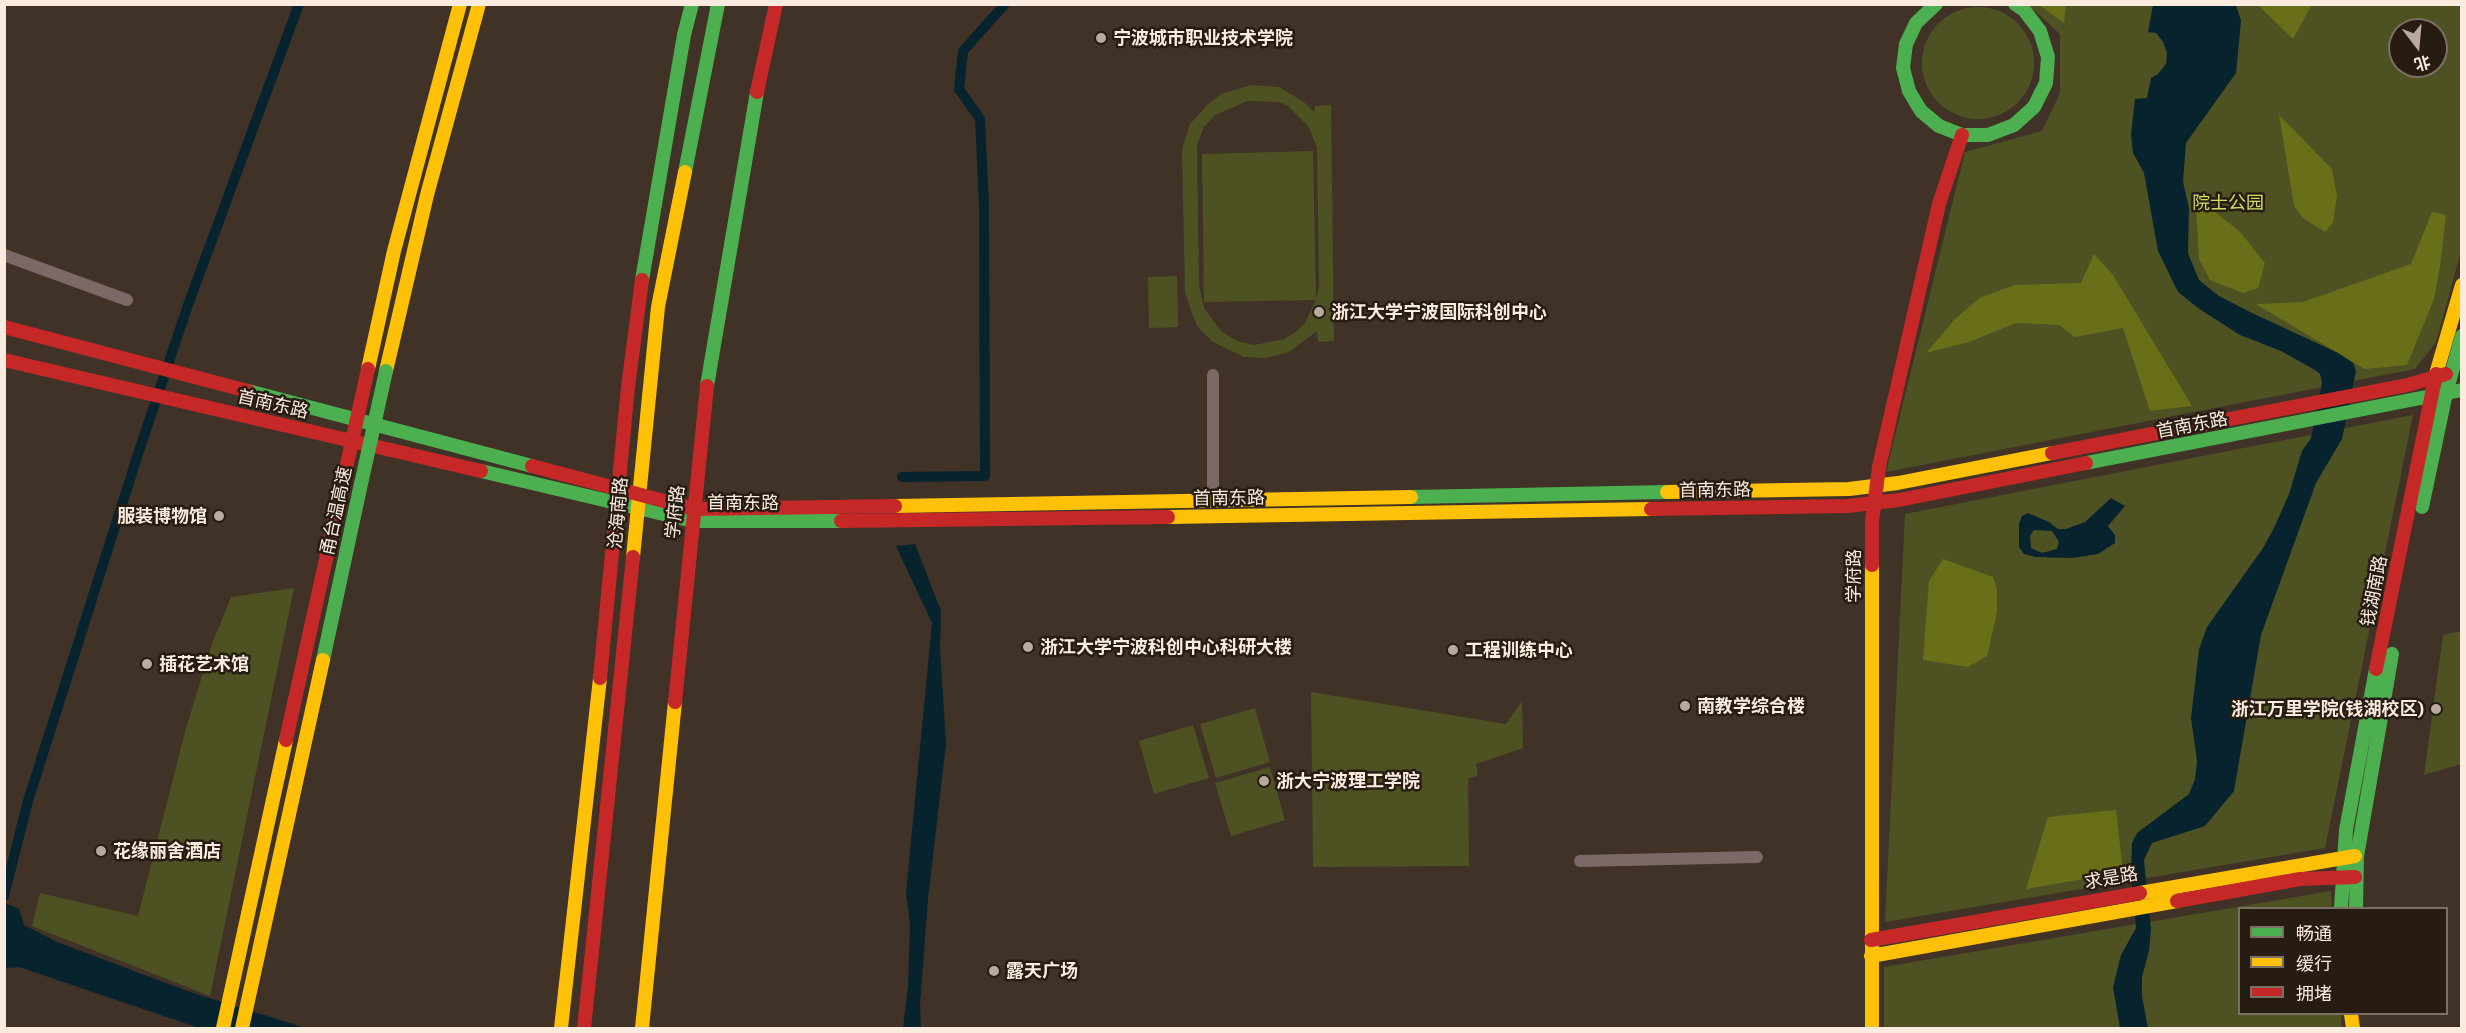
<!DOCTYPE html>
<html>
<head>
<meta charset="utf-8">
<style>
  body { margin:0 }
  #map { position:relative; width:2466px; height:1033px; overflow:hidden; background:#403226; font-family:"Exo 2","Noto Sans SC",sans-serif }
  canvas { display:block }
  .frame { position:absolute; inset:0; border:6px solid #fbebde; pointer-events:none }
  .legend { position:absolute; left:2238px; top:907px; width:210px; height:108px; box-sizing:border-box; background:#271c12; border:2px solid #7c6f64; margin:0; padding:8px 10px; list-style:none; font-size:18px; color:#fbebde }
  .legend li { display:flex; align-items:center; gap:12px; height:30px }
  .legend b { width:30px; border:2px solid #7c6f64 }
  .north { position:absolute; left:2388px; top:18px; width:60px; height:60px; box-sizing:border-box; background:#271c12; border:2px solid #7c6f64; border-radius:50%; rotate:164deg; font-size:16px; font-weight:700; line-height:24px; text-align:center; color:#fbebde }
  .north::after { content:''; display:block; margin:auto; width:21px; height:27px; background:#baaa9e; clip-path:polygon(50% 0,100% 100%,50% 72%,0 100%) }
</style>
</head>
<body>
<div id="map">
<canvas width="2466" height="1033"></canvas>
<div class="frame"></div>
<ul class="legend">
<li><b style="height:8px;background:#4caf50"></b>畅通</li>
<li><b style="height:8px;background:#ffc107"></b>缓行</li>
<li><b style="height:8px;background:#c62828"></b>拥堵</li>
</ul>
<div class="north">北</div>
</div>
<script>
const c = document.querySelector('canvas').getContext('2d');
c.lineJoin = 'round';
function paint(path, color) {
  c.fillStyle = color;
  c.fill(path, 'evenodd');
}
function poly(rows) {
  const path = new Path2D();
  for (const r of rows) {
    if (r.length === 3) {
      path.moveTo(r[0] + r[2], r[1]);
      path.arc(r[0], r[1], r[2], 0, 2 * Math.PI);
      continue;
    }
    path.moveTo(r[0], r[1]);
    for (let i = 2; i < r.length; i += 2) path.lineTo(r[i], r[i + 1]);
  }
  return path;
}
function stroke(path, color, width, dash) {
  c.strokeStyle = color;
  c.lineWidth = width;
  c.lineCap = dash ? 'butt' : 'round';
  c.setLineDash(dash || []);
  c.stroke(path);
}
function label(font, color, halo, rows, align = 'center') {
  c.font = font + ' "Exo 2","Noto Sans SC",sans-serif';
  c.lineWidth = 5;
  c.setLineDash([]);
  c.textBaseline = 'middle';
  c.strokeStyle = halo;
  c.fillStyle = color;
  for (const [text, x, y, turn = 0] of rows) {
    c.save();
    c.translate(x, y);
    c.rotate((+turn || 0) * Math.PI / 180);
    c.textAlign = isNaN(turn) ? turn : align;
    if (halo) c.strokeText(text, 0, 0);
    c.fillText(text, 0, 0);
    c.restore();
  }
}
const green = poly([
  [2028,5,2461,5,2461,251,2436,342,2415,369,1886,472,1965,152,2042,131,2060,93,2060,34],
  [2400,30,2436,30,2436,66,2400,66],
  [1978,63,56],
  [1251,85,1279,87,1304,102,1314,112,1315,106,1331,105,1334,341,1318,342,1317,331,1289,352,1267,358,1244,357,1213,342,1197,326,1185,293,1182,151,1185,139,1190,124,1208,104,1221,94],
  [1247,101,1278,102,1288,106,1308,126,1317,147,1319,287,1316,299,1313,151,1202,154,1204,302,1316,300,1305,323,1296,332,1284,339,1254,345,1237,341,1221,331,1204,308,1199,286,1197,144,1204,127,1215,115],
  [1177,276,1178,327,1149,328,1148,277],
  [2413,415,2325,848,1885,922,1905,514],
  [294,588,210,996,32,926,40,893,138,916,186,728,212,644,231,597],
  [2461,631,2461,764,2424,775,2443,635],
  [1311,692,1506,724,1522,701,1523,748,1476,764,1478,775,1468,779,1469,866,1313,867],
  [1255,708,1270,762,1216,778,1200,724],
  [1193,725,1209,778,1154,794,1139,741],
  [1270,767,1285,820,1231,836,1215,783],
  [2331,891,2332,908,2240,908,2240,1014,2341,1014,2342,1028,1884,1028,1884,967]
]);
const forest = poly([
  [2039,5,2066,5,2064,23],
  [2260,5,2260,4,2316,5,2311,6,2293,39,2259,6],
  [2279,115,2332,169,2337,196,2333,223,2325,232,2303,218,2294,206],
  [2207,205,2240,232,2265,263,2258,288,2243,293,2210,280,2199,259,2196,208],
  [2432,212,2446,215,2440,266,2434,299,2407,365,2365,369,2256,304,2303,302,2411,264],
  [2094,254,2113,275,2192,406,2150,411,2123,328,2075,337,2059,325,2016,323,1969,342,1926,353,1956,318,1981,297,2015,285,2081,283],
  [1943,559,1993,577,1997,589,1997,612,1987,656,1968,667,1923,660,1929,581],
  [2116,810,2123,872,2026,889,2048,817]
]);
const water = poly([
  [2153,5,2236,5,2241,21,2236,73,2186,143,2183,182,2189,208,2188,253,2199,280,2219,296,2250,312,2338,353,2353,363,2356,371,2342,439,2316,483,2261,635,2234,791,2205,826,2152,843,2144,860,2151,930,2149,951,2142,977,2142,996,2148,1028,2120,1028,2113,987,2121,955,2136,928,2131,869,2132,843,2137,833,2189,794,2195,779,2197,761,2191,718,2199,649,2207,627,2263,548,2274,528,2289,494,2302,451,2311,438,2322,383,2320,374,2315,370,2281,351,2240,335,2198,308,2178,292,2158,251,2144,173,2133,153,2131,135,2135,99,2147,98,2151,78,2158,74,2166,64,2167,53,2163,42,2156,33,2148,32],
  [2111,498,2125,506,2108,526,2115,535,2115,543,2098,554,2072,558,2036,557,2024,554,2019,547,2019,524,2022,516,2028,513,2049,522,2058,529,2066,529,2085,522],
  [2034,530,2052,531,2059,542,2057,549,2042,553,2031,548,2030,536],
  [915,544,941,611,940,647,946,744,928,899,920,1005,921,1028,903,1028,908,987,910,923,906,893,932,623,896,546],
  [5,903,19,909,24,925,57,942,190,992,306,1028,199,1028,19,967,5,968]
]);
const canal = poly([
  [902,477,985,476,984,207,980,119,959,89,963,51,1005,4],
  [4,896,28,801,138,454,188,305,299,4]
]);
const street = poly([
  [4,255,127,300],
  [1213,500,1213,375],
  [1580,861,1757,857]
]);
const fast = poly([
  [1936,4,1916,23,1906,44,1903,68,1909,91,1921,111,1939,126,1962,135,1988,135,2014,125,2034,107,2046,83,2048,57,2040,31,2024,10,2015,4],
  [685,172,718,4],
  [642,280,684,35,692,4],
  [707,386,757,92],
  [248,391,532,466],
  [2086,463,2462,390],
  [481,471,693,521,841,521],
  [1411,497,1667,492],
  [2422,507,2446,393,2462,336],
  [323,660,359,493],
  [2341,908,2346,830,2376,669],
  [2356,908,2357,856,2392,654]
]);
const slow = poly([
  [368,369,394,251,460,4],
  [386,371,427,195,479,4],
  [2436,374,2462,285],
  [1667,492,1849,489,1898,483,2052,453],
  [895,506,1411,497],
  [1168,517,1651,509],
  [633,557,658,307,685,172],
  [1872,565,1872,1028],
  [2140,893,2355,856],
  [1871,956,2177,901],
  [2351,1014,2353,1028],
  [223,1028,286,740],
  [242,1028,323,660],
  [561,1028,600,678],
  [642,1028,675,702]
]);
const jam = poly([
  [757,92,776,4],
  [4,327,248,391],
  [4,360,481,471],
  [2052,453,2407,385,2446,374],
  [532,466,694,509,895,506],
  [1651,509,1848,506,1899,500,2086,463],
  [841,521,1168,517],
  [1872,565,1872,522,1879,467,1939,204,1962,135],
  [2376,669,2436,374],
  [600,678,628,387,642,280],
  [675,702,707,386],
  [286,740,341,491],
  [2177,901,2300,879,2355,877],
  [1871,940,2140,893],
  [584,1028,633,557]
]);
const fastBridge = poly([
  [359,493,386,371]
]);
const jamBridge = poly([
  [341,491,368,369]
]);
const markers = [
  [1101,38,6,"#baaa9e"],
  [1319,312,6,"#baaa9e"],
  [219,516,6,"#baaa9e"],
  [1028,647,6,"#baaa9e"],
  [1453,650,6,"#baaa9e"],
  [147,664,6,"#baaa9e"],
  [1685,706,6,"#baaa9e"],
  [2436,709,6,"#baaa9e"],
  [1264,781,6,"#baaa9e"],
  [101,851,6,"#baaa9e"],
  [994,971,6,"#baaa9e"]
];
const poiNames = [
  ["宁波城市职业技术学院",1113,38],
  ["浙江大学宁波国际科创中心",1331,312],
  ["服装博物馆",207,516,"right"],
  ["浙江大学宁波科创中心科研大楼",1040,647],
  ["工程训练中心",1465,650],
  ["插花艺术馆",159,664],
  ["南教学综合楼",1697,706],
  ["浙江万里学院(钱湖校区)",2424,709,"right"],
  ["浙大宁波理工学院",1276,781],
  ["花缘丽舍酒店",113,851],
  ["露天广场",1006,971]
];
const parkNames = [
  ["院士公园",2228,203]
];
const streetNames = [
  ["首南东路",273,404,13],
  ["首南东路",2192,425,-11],
  ["首南东路",1715,490,-1],
  ["首南东路",1229,498,-1],
  ["首南东路",743,503],
  ["甬台温高速",336,511,-78],
  ["学府路",675,512,-84],
  ["沧海南路",618,513,-85],
  ["学府路",1854,576,-90],
  ["钱湖南路",2374,591,-79],
  ["求是路",2111,878,-10]
];
paint(green, '#4e5223');
paint(forest, '#696f19');
paint(water, '#07232e');
stroke(canal, '#07232e', 10);
stroke(street, '#7c6867', 12);
stroke(fast, '#4caf50', 14);
stroke(slow, '#ffc107', 14);
stroke(jam, '#c62828', 14);
stroke(fastBridge, '#4caf50', 14);
stroke(jamBridge, '#c62828', 14);
for (const [x, y, r, color] of markers) {
  const dot = new Path2D();
  dot.arc(x, y, r, 0, 2 * Math.PI);
  c.fillStyle = color;
  c.fill(dot);
  stroke(dot, '#271c12', 2);
}
label('bold 18px', '#fbebde', '#271c12', poiNames, 'left');
label('18px', '#cede65', '#271c12', parkNames);
label('18px', '#fbebde', '#271c12', streetNames);
</script>
</body>
</html>
